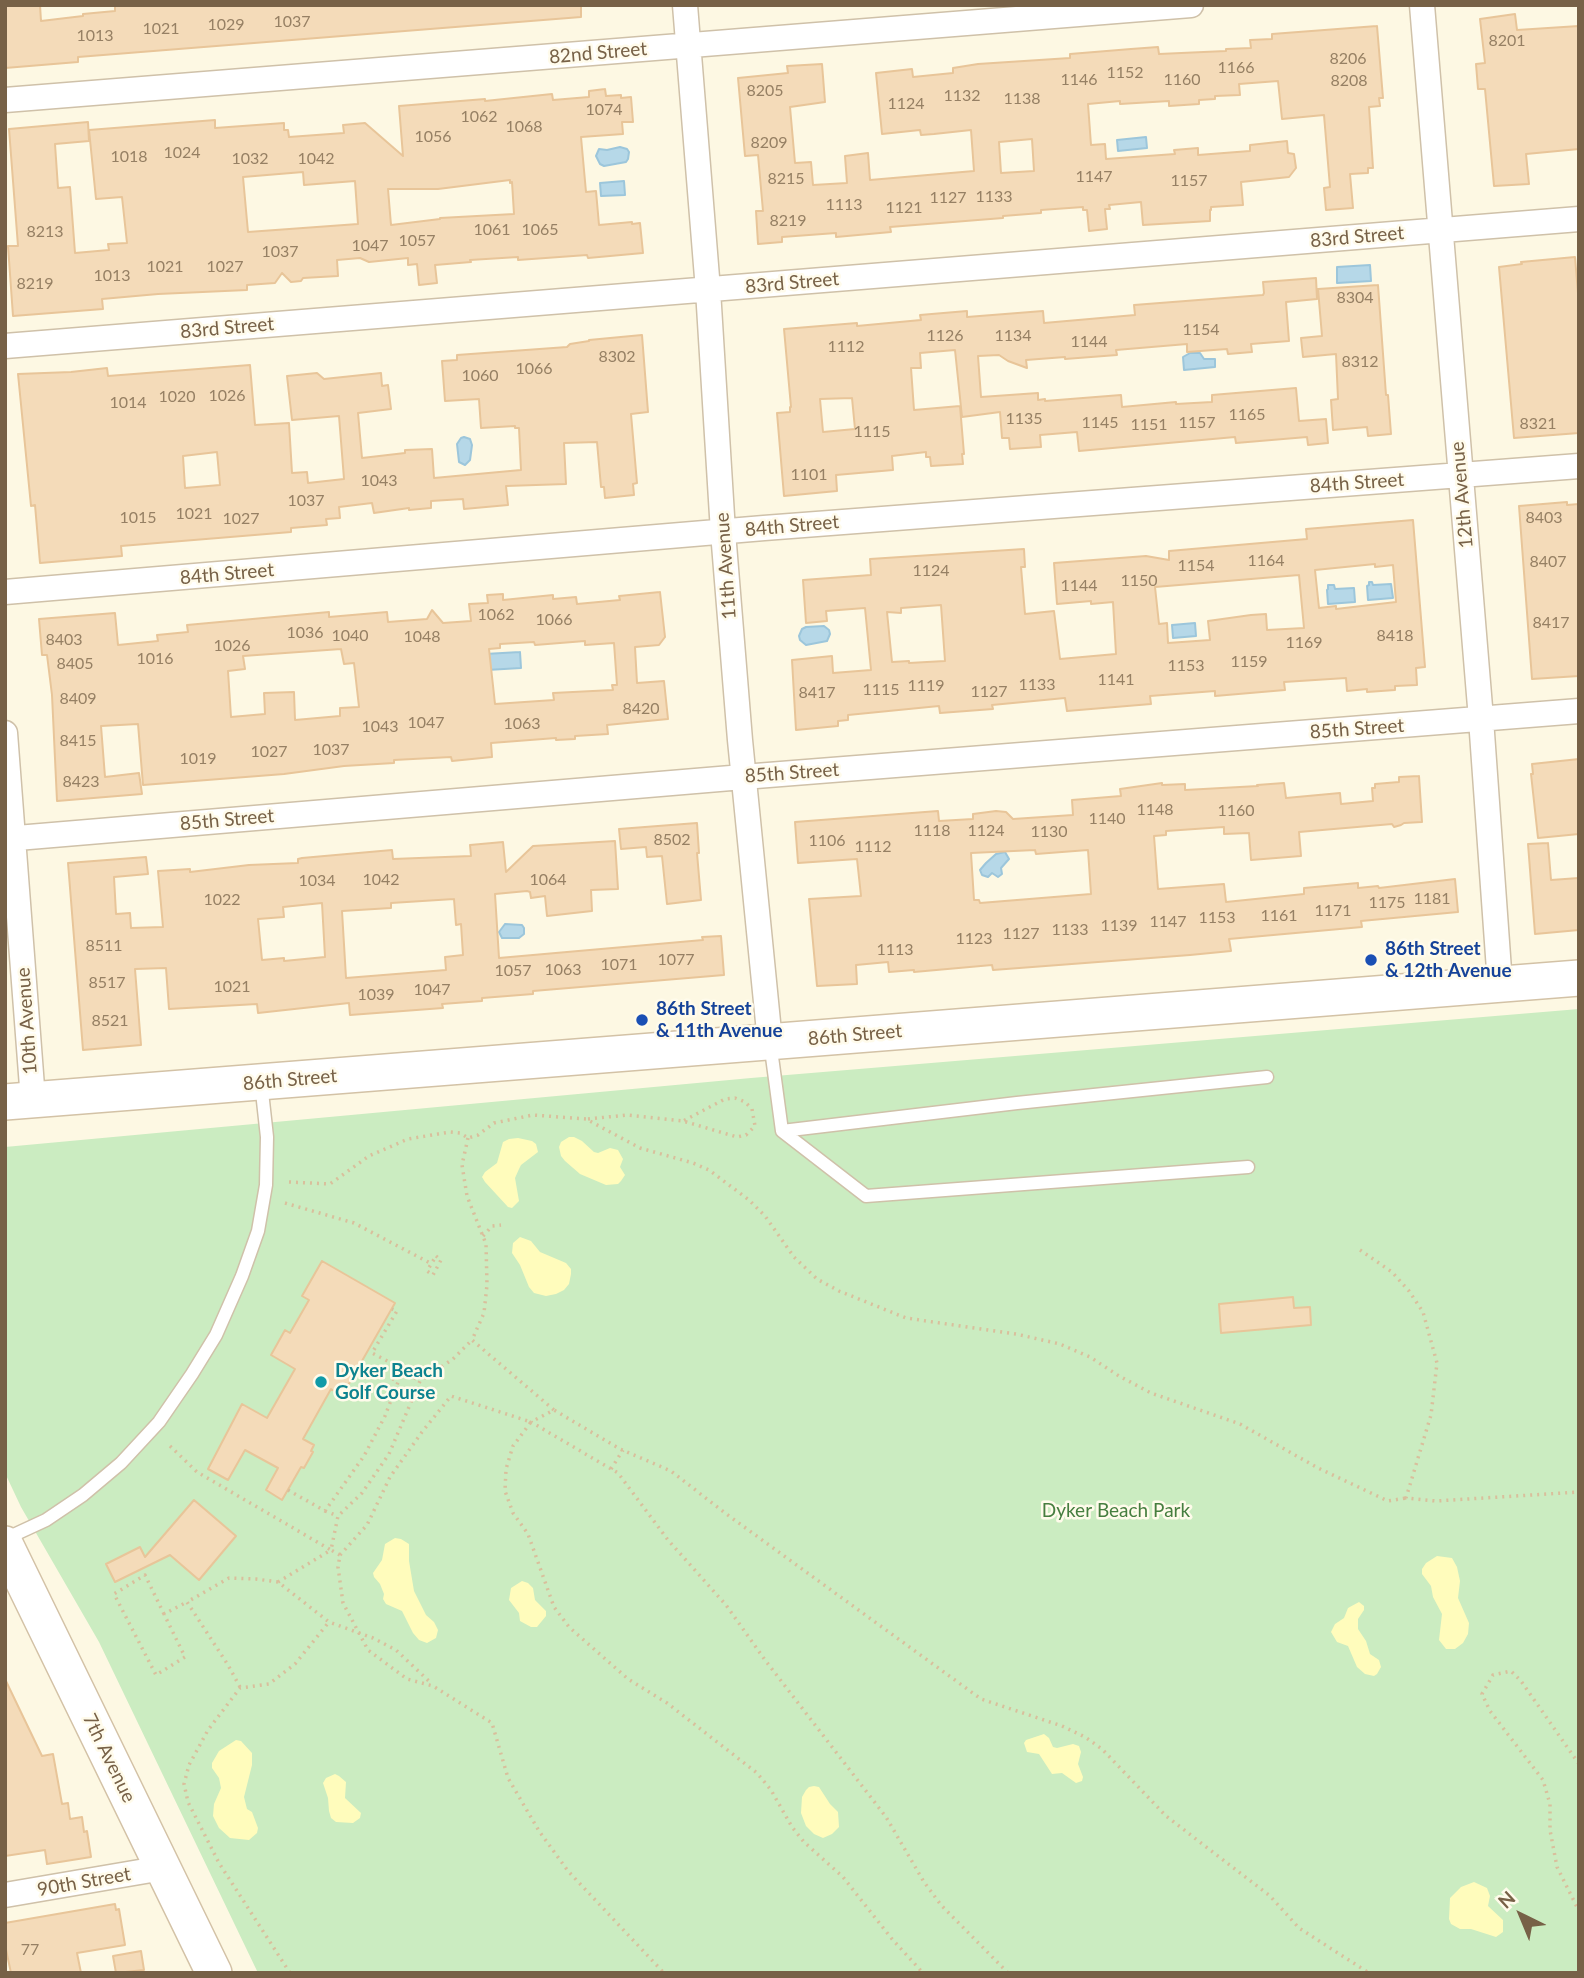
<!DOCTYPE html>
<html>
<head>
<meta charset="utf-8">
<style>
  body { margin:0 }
  #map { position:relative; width:1584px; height:1978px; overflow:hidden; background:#fdf8e3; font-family:Lato,sans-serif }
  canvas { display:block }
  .frame { position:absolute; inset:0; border:7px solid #776147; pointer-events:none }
  .north { position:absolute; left:1486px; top:1880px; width:70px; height:70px; -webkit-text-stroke:5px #fffbeb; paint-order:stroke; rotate:317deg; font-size:19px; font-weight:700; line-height:28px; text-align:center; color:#776147 }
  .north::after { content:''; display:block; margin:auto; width:24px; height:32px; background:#776147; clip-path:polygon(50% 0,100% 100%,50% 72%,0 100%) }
</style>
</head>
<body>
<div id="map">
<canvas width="1584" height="1978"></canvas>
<div class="frame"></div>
<div class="north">N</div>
</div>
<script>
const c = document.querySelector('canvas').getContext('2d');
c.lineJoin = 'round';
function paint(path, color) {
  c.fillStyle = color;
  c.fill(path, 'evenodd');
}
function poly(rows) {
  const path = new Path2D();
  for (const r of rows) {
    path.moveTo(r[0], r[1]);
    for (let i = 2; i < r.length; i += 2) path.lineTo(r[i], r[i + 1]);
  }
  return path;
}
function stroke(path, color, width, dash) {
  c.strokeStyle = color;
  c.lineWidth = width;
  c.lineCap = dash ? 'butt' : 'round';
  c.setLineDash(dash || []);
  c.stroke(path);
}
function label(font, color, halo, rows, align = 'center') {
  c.font = font + ' Lato,sans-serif';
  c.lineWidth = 5;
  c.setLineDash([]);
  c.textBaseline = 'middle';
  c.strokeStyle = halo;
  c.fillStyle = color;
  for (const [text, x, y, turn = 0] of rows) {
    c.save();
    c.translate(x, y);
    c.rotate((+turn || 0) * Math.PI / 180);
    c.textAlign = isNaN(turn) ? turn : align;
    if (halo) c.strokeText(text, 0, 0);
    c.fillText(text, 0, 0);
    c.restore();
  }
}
const green = poly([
  [1579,1009,1579,1973,258,1973,99,1642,21,1507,5,1473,5,1147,751,1078]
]);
const sand = poly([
  [569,1137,574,1137,582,1141,594,1152,598,1153,610,1148,618,1150,623,1159,620,1167,625,1175,621,1181,618,1184,606,1185,580,1174,565,1161,561,1156,559,1147,561,1142],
  [518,1138,532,1141,536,1144,538,1152,521,1165,519,1169,515,1178,519,1201,512,1208,508,1207,485,1182,482,1177,485,1172,497,1163,503,1142,509,1139],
  [520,1237,531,1241,540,1252,566,1263,571,1269,571,1274,569,1284,564,1290,556,1294,546,1296,534,1293,529,1287,520,1265,512,1253,513,1243],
  [395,1538,401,1539,409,1544,409,1561,414,1591,426,1615,434,1622,438,1630,436,1638,427,1643,419,1640,413,1633,402,1611,386,1604,383,1599,384,1594,380,1584,374,1577,373,1573,382,1560,385,1544],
  [1437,1556,1452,1558,1457,1567,1460,1581,1458,1598,1469,1623,1468,1634,1463,1643,1455,1649,1446,1649,1439,1640,1442,1614,1433,1597,1431,1586,1422,1574,1422,1569,1426,1563],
  [522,1581,528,1583,533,1588,535,1600,546,1611,546,1616,537,1627,531,1627,520,1621,519,1613,509,1600,511,1588],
  [1359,1602,1364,1606,1364,1610,1358,1619,1358,1629,1366,1641,1370,1654,1379,1660,1381,1667,1377,1674,1374,1676,1365,1674,1357,1667,1348,1646,1337,1642,1331,1632,1335,1624,1344,1618,1348,1608],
  [1044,1734,1049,1738,1053,1747,1057,1748,1073,1744,1079,1746,1081,1752,1078,1764,1083,1777,1082,1781,1076,1783,1062,1773,1052,1774,1039,1754,1027,1752,1024,1743,1026,1740],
  [236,1740,241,1741,252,1753,252,1765,244,1797,247,1809,252,1812,258,1828,257,1833,249,1840,230,1838,219,1828,213,1816,214,1804,221,1788,219,1778,212,1768,212,1763,219,1751],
  [335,1774,339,1776,346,1782,345,1798,361,1813,360,1818,353,1823,336,1822,331,1818,329,1811,328,1798,323,1783,326,1778],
  [814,1786,819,1787,830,1804,838,1812,839,1827,832,1834,823,1838,814,1834,806,1826,801,1813,802,1797,806,1790,809,1787],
  [1474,1882,1487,1888,1490,1896,1488,1906,1503,1920,1503,1932,1496,1937,1471,1929,1460,1929,1451,1924,1449,1919,1450,1898,1461,1887]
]);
const water = poly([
  [1146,137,1147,148,1118,151,1117,140,1146,137],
  [620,147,627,149,629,152,628,159,626,162,604,166,600,164,596,156,599,149,607,150,620,147],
  [624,181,625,195,601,196,600,183,624,181],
  [1370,265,1371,281,1337,283,1337,267,1370,265],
  [1190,353,1200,353,1204,359,1215,359,1215,367,1184,370,1183,357,1190,353],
  [464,437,470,439,472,445,470,460,465,465,459,462,457,444,461,438,464,437],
  [1369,582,1372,582,1373,585,1391,584,1393,598,1368,600,1367,586,1369,585,1369,582],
  [1328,585,1334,585,1335,589,1354,588,1355,602,1328,604,1327,590,1328,589,1328,585],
  [1195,623,1196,636,1173,638,1172,625,1195,623],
  [824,626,829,630,830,634,827,641,806,645,800,640,799,636,802,629,806,627,824,626],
  [520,652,521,668,487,670,485,654,520,652],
  [1005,852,1009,859,1001,868,1002,874,998,877,992,873,988,877,982,875,980,870,986,863,996,854,1005,852],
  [505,924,522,925,524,928,524,934,519,938,502,938,499,932,505,924]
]);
const building = poly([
  [5,5,40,5,41,21,83,16,83,14,115,11,115,5,581,5,581,17,78,57,78,62,5,68,5,5],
  [1515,14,1517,30,1579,26,1579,149,1526,154,1529,184,1494,186,1485,89,1478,89,1476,64,1485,63,1480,19,1515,14],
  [1377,26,1383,98,1379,98,1380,106,1369,107,1373,168,1368,168,1368,173,1350,174,1353,208,1326,210,1324,188,1330,187,1324,115,1282,119,1278,81,1239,84,1240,95,1215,96,1215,99,1199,100,1199,104,1169,106,1169,101,1120,104,1120,101,1088,104,1091,145,1105,144,1106,159,1175,154,1174,150,1198,148,1198,155,1250,151,1250,145,1287,141,1288,153,1294,154,1296,168,1289,177,1241,182,1243,205,1211,207,1211,210,1210,210,1210,221,1143,225,1141,202,1109,205,1110,209,1105,209,1107,229,1089,231,1087,210,1083,210,1083,207,1041,210,1041,213,1003,216,1003,218,890,227,891,232,836,237,836,233,782,237,782,242,758,244,756,211,763,211,758,155,745,156,738,78,788,73,787,66,822,64,825,102,790,107,795,163,811,162,813,185,847,183,845,156,868,153,870,180,974,171,971,130,934,134,921,135,920,130,882,134,876,73,912,69,913,77,953,73,953,68,978,64,1070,58,1070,54,1131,49,1158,47,1159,54,1226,51,1226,49,1251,48,1250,40,1272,39,1272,34,1377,26],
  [1032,139,1034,171,1001,173,999,142,1032,139],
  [605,89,606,96,621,95,621,98,631,97,633,122,622,122,623,134,581,137,586,192,596,191,599,225,632,222,632,224,640,223,643,253,588,258,587,255,518,260,518,257,470,260,471,262,435,265,437,283,419,285,417,264,408,265,408,258,369,262,360,258,337,260,338,276,303,278,301,281,291,282,282,273,275,283,247,285,247,290,158,294,102,299,103,309,13,316,8,246,18,246,9,129,88,122,89,141,55,144,58,188,70,187,75,253,109,250,108,244,127,243,122,197,96,199,89,130,215,120,215,128,284,123,284,130,288,130,289,137,344,133,343,125,365,123,403,156,399,106,485,99,485,101,552,94,553,100,589,97,589,91,605,89],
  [303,172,304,185,355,181,358,224,248,232,243,177,303,172],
  [510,180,510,183,512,182,514,214,440,218,440,219,391,225,388,189,438,189,510,180],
  [1575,257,1579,305,1579,433,1514,438,1499,267,1522,264,1521,262,1575,257],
  [1316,278,1317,299,1286,302,1289,341,1251,344,1252,352,1228,354,1227,349,1187,352,1187,344,1116,350,1117,355,1065,359,1065,357,1026,360,1027,368,1008,361,999,355,978,356,981,397,1038,393,1038,400,1045,399,1045,401,1121,395,1122,407,1176,402,1176,404,1212,402,1212,395,1296,388,1299,421,1326,419,1328,443,1308,445,1307,437,1236,443,1235,437,1079,451,1077,432,1040,435,1041,447,1010,449,1009,438,1002,438,1000,412,962,417,955,350,920,353,921,368,911,368,914,410,960,406,964,454,962,454,963,464,931,466,930,457,926,457,926,452,892,456,893,470,836,475,837,491,784,496,777,413,790,412,790,407,791,407,784,329,857,323,857,326,921,320,920,315,967,311,967,317,1043,311,1044,323,1135,315,1134,305,1263,295,1264,293,1263,282,1316,278],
  [852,398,855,429,823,432,820,399,852,398],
  [1378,285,1386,395,1388,395,1391,434,1368,436,1367,427,1333,430,1331,400,1338,399,1336,354,1303,357,1301,338,1322,336,1318,289,1378,285],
  [642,335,648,412,631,414,637,483,633,484,634,495,605,498,604,487,601,487,597,442,564,443,566,484,506,486,508,505,464,509,463,499,431,501,431,508,409,510,409,508,374,513,372,503,339,507,340,518,326,519,327,525,291,528,291,532,121,546,122,556,40,563,35,505,31,506,18,374,71,372,107,368,108,376,250,365,255,425,289,423,292,473,307,472,308,483,344,479,339,416,292,420,287,376,317,373,324,379,381,373,382,386,388,385,391,409,358,413,362,458,405,453,405,450,432,449,434,478,521,470,519,428,515,428,515,426,481,428,479,399,445,401,442,361,457,360,457,355,567,347,570,344,589,341,589,340,642,335],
  [217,452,220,485,185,488,183,456,217,452],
  [1567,502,1567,505,1579,504,1579,676,1532,679,1519,506,1567,502],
  [1413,520,1425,667,1416,668,1417,685,1395,686,1395,690,1367,692,1367,689,1347,691,1346,678,1284,682,1285,690,1215,696,1215,691,1150,696,1151,704,1067,711,1065,698,992,705,993,709,940,713,939,706,848,715,848,720,838,721,838,726,796,730,792,660,832,656,833,673,871,670,865,608,826,611,827,621,806,623,803,580,871,575,870,559,1024,549,1025,567,1021,567,1025,614,1054,611,1060,659,1116,654,1113,602,1091,604,1091,601,1057,604,1054,563,1146,556,1169,560,1169,551,1307,539,1306,529,1413,520],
  [1375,564,1375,567,1393,565,1396,602,1336,609,1336,606,1319,608,1315,570,1375,564],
  [1299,575,1304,628,1267,630,1266,614,1251,615,1208,621,1210,640,1168,643,1167,623,1159,624,1155,587,1299,575],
  [941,605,945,661,909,663,909,661,892,662,887,612,901,613,901,608,941,605],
  [660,592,665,637,659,645,635,647,637,683,664,681,668,719,607,725,608,734,575,736,575,739,556,740,556,738,491,743,492,757,452,761,451,757,394,760,394,763,344,766,284,774,143,785,138,724,101,726,105,777,139,773,142,794,57,801,52,695,47,655,42,655,39,619,115,613,118,645,158,641,157,635,188,632,187,625,329,612,329,617,387,612,388,622,427,619,432,610,443,623,471,621,469,604,488,603,487,595,503,594,503,600,553,595,553,599,576,597,577,604,620,600,619,596,660,592],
  [585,641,585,645,614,643,617,685,612,685,613,690,553,693,554,700,495,704,489,649,500,648,500,644,534,642,535,645,585,641],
  [341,649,344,664,354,663,359,707,340,708,340,716,295,720,294,692,264,693,265,714,231,717,228,671,245,669,243,656,341,649],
  [1579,759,1579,834,1538,838,1531,774,1533,774,1532,764,1579,759],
  [1419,776,1422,822,1404,823,1401,825,1394,827,1392,824,1299,832,1301,856,1251,860,1249,833,1224,834,1224,827,1166,831,1166,835,1154,836,1158,889,1224,884,1226,902,1304,894,1304,888,1358,883,1358,888,1378,886,1379,888,1455,879,1458,912,1361,921,1362,927,1229,939,1231,951,1190,955,993,970,992,965,914,972,914,970,889,972,888,962,856,965,857,984,817,986,809,899,861,896,857,859,798,863,795,822,938,811,939,821,973,819,973,814,996,811,1006,812,1013,819,1073,815,1072,800,1121,796,1120,789,1162,783,1162,785,1185,784,1185,790,1258,786,1257,785,1284,783,1286,798,1340,793,1341,804,1373,801,1372,788,1375,788,1375,784,1399,782,1399,777,1419,776],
  [1035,850,1036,854,1088,850,1091,894,980,903,979,900,974,900,971,853,1035,850],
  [697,823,699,853,697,853,701,900,667,904,662,856,647,857,646,847,621,849,619,829,697,823],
  [615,841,618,889,591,890,592,911,547,916,545,896,531,898,530,892,527,891,495,894,499,958,703,940,702,937,721,936,724,975,533,991,533,994,482,998,482,1001,442,1004,443,1008,350,1015,349,1003,258,1013,257,1004,169,1009,166,968,135,969,141,1045,83,1050,68,863,146,857,148,874,114,877,116,914,130,913,131,928,163,927,158,871,190,869,190,872,249,865,298,863,298,859,302,858,392,850,393,859,471,856,470,845,503,842,506,872,533,846,615,841],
  [454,899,456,925,461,924,463,955,445,957,446,970,346,978,342,911,391,908,391,903,454,899],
  [322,903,325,957,284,961,284,958,262,960,258,919,284,917,283,907,322,903],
  [1548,843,1551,880,1579,878,1579,930,1535,934,1528,844,1548,843],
  [322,1261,395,1303,342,1396,331,1389,303,1439,314,1445,311,1451,313,1452,304,1468,301,1467,282,1500,266,1490,278,1468,245,1450,228,1480,208,1469,242,1404,267,1418,295,1369,271,1355,285,1330,290,1333,309,1300,302,1296,322,1261],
  [1293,1297,1294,1308,1310,1307,1311,1325,1221,1333,1219,1304,1293,1297],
  [194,1500,236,1536,199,1580,170,1555,115,1582,106,1564,140,1547,145,1557,194,1500],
  [5,1679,42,1756,53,1754,62,1804,68,1803,70,1819,82,1817,84,1832,87,1831,91,1857,47,1864,45,1850,5,1856,5,1679],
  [115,1904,116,1910,119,1909,125,1945,77,1953,81,1973,11,1973,5,1945,5,1923,115,1904],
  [141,1951,144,1970,116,1973,113,1956,141,1951]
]);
const path = poly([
  [588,1119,627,1115,683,1121,737,1137,746,1135,755,1126,752,1109,745,1102,735,1098,725,1099,683,1121],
  [468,1138,462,1165,467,1196,486,1244,487,1285,484,1313,472,1340,554,1410],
  [289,1182,330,1184,369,1156,408,1139,450,1132,460,1133,468,1138,478,1135,494,1123,533,1115,586,1119,640,1148,693,1163,709,1170,749,1200,765,1216,794,1257,817,1279,839,1291,906,1318,1016,1334,1060,1344,1090,1357,1119,1376,1151,1393,1240,1424,1318,1468,1388,1501,1406,1498],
  [285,1203,354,1223,432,1264],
  [483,1236,492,1226,501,1225],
  [1360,1250,1392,1272,1409,1291,1423,1312,1437,1363,1431,1415,1406,1498,1436,1501,1579,1492],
  [436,1256,441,1260,433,1275,427,1271,436,1256],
  [396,1368,420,1381],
  [170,1446,197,1472,331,1550,338,1516,362,1493,389,1454,420,1381,453,1359,472,1340],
  [611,1469,623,1450],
  [288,1490,325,1511,364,1456,385,1416,398,1382,391,1378,397,1366,372,1353,397,1311,392,1309],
  [325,1511,338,1516],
  [340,1555,367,1525,390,1477,422,1432,451,1396,531,1422,513,1446,506,1469,505,1491,513,1513,528,1534,554,1607,569,1627,628,1679,667,1703,757,1773,771,1790,792,1827,804,1842,843,1877,892,1939,923,1973],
  [278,1582,331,1550,340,1555,338,1567,343,1603,368,1650,407,1679,433,1686,492,1723,508,1778,539,1831,568,1871,664,1973],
  [164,1614,145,1575,114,1594,156,1675,185,1657,164,1614,187,1602],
  [240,1687,228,1665,187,1602,229,1578,256,1579,278,1582,329,1622,373,1638,396,1650,432,1684],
  [1579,1764,1521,1681,1511,1671,1493,1675,1482,1694,1490,1711,1543,1780,1550,1804,1550,1830,1557,1867,1579,1911],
  [290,1973,219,1863,188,1802,184,1784,189,1765,208,1730,240,1688,269,1684,295,1664,329,1622],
  [1008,1973,941,1905,924,1882,886,1817,765,1660,726,1605,668,1540,618,1473,531,1422,554,1410,620,1449,671,1471,725,1513,981,1699,1062,1726,1085,1737,1102,1749,1166,1816,1270,1896,1299,1928,1369,1973]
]);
const service = poly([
  [770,1042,782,1131,1017,1103,1267,1077],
  [782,1131,866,1196,1248,1167],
  [5,1539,46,1520,83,1495,121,1463,159,1422,192,1374,216,1335,242,1276,258,1231,266,1185,267,1137,261,1083]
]);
const minor = poly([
  [685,5,708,290,723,532,740,740,770,1042],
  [1422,5,1481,719,1500,984],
  [5,100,1191,5],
  [5,346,1579,219],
  [5,592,764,528,1579,466],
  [5,733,33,1100],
  [5,839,743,777,1579,711],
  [5,1895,163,1868]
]);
const secondary = poly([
  [5,1102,1579,978],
  [5,1544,214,1973]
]);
const markers = [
  [1371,960,7,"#1a4fb4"],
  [642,1020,7,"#1a4fb4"],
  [321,1382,7,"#0f9aa8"]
];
const numberNames = [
  ["1037",292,22],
  ["1029",226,25],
  ["1021",161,29],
  ["1013",95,36],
  ["8201",1507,41],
  ["8206",1348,59],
  ["1166",1236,68],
  ["1152",1125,73],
  ["1146",1079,80],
  ["1160",1182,80],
  ["8208",1349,81],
  ["8205",765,91],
  ["1132",962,96],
  ["1138",1022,99],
  ["1124",906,104],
  ["1074",604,110],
  ["1062",479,117],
  ["1068",524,127],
  ["1056",433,137],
  ["8209",769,143],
  ["1024",182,153],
  ["1018",129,157],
  ["1032",250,159],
  ["1042",316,159],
  ["1147",1094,177],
  ["8215",786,179],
  ["1157",1189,181],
  ["1133",994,197],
  ["1127",948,198],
  ["1113",844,205],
  ["1121",904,208],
  ["8219",788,221],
  ["1061",492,230],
  ["1065",540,230],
  ["8213",45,232],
  ["1057",417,241],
  ["1047",370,246],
  ["1037",280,252],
  ["1021",165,267],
  ["1027",225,267],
  ["1013",112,276],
  ["8219",35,284],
  ["8304",1355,298],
  ["1154",1201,330],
  ["1126",945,336],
  ["1134",1013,336],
  ["1144",1089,342],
  ["1112",846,347],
  ["8302",617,357],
  ["8312",1360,362],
  ["1066",534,369],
  ["1060",480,376],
  ["1026",227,396],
  ["1020",177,397],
  ["1014",128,403],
  ["1165",1247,415],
  ["1135",1024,419],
  ["1145",1100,423],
  ["1157",1197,423],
  ["8321",1538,424],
  ["1151",1149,425],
  ["1115",872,432],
  ["1101",809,475],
  ["1043",379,481],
  ["1037",306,501],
  ["1021",194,514],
  ["1015",138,518],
  ["8403",1544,518],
  ["1027",241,519],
  ["1164",1266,561],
  ["8407",1548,562],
  ["1154",1196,566],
  ["1124",931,571],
  ["1150",1139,581],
  ["1144",1079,586],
  ["1062",496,615],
  ["1066",554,620],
  ["8417",1551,623],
  ["1036",305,633],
  ["1040",350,636],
  ["8418",1395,636],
  ["1048",422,637],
  ["8403",64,640],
  ["1169",1304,643],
  ["1026",232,646],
  ["1016",155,659],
  ["1159",1249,662],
  ["8405",75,664],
  ["1153",1186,666],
  ["1141",1116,680],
  ["1133",1037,685],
  ["1119",926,686],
  ["1115",881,690],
  ["1127",989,692],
  ["8417",817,693],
  ["8409",78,699],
  ["8420",641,709],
  ["1047",426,723],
  ["1063",522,724],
  ["1043",380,727],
  ["8415",78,741],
  ["1037",331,750],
  ["1027",269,752],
  ["1019",198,759],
  ["8423",81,782],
  ["1148",1155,810],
  ["1160",1236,811],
  ["1140",1107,819],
  ["1118",932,831],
  ["1124",986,831],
  ["1130",1049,832],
  ["8502",672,840],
  ["1106",827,841],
  ["1112",873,847],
  ["1042",381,880],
  ["1064",548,880],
  ["1034",317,881],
  ["1181",1432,899],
  ["1022",222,900],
  ["1175",1387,903],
  ["1171",1333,911],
  ["1161",1279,916],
  ["1153",1217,918],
  ["1147",1168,922],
  ["1139",1119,926],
  ["1133",1070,930],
  ["1127",1021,934],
  ["1123",974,939],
  ["8511",104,946],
  ["1113",895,950],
  ["1077",676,960],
  ["1071",619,965],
  ["1063",563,970],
  ["1057",513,971],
  ["8517",107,983],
  ["1021",232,987],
  ["1047",432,990],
  ["1039",376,995],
  ["8521",110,1021],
  ["77",30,1950]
];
const streetNames = [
  ["82nd Street",598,53,-5],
  ["83rd Street",1357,237,-5],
  ["83rd Street",792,283,-5],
  ["83rd Street",227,328,-5],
  ["84th Street",1357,483,-4],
  ["12th Avenue",1462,495,-95],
  ["84th Street",792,526,-5],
  ["11th Avenue",726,566,-94],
  ["84th Street",227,574,-5],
  ["85th Street",1357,729,-4],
  ["85th Street",792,773,-4],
  ["85th Street",227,820,-5],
  ["10th Avenue",27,1021,-94],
  ["86th Street",855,1035,-5],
  ["86th Street",290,1080,-5],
  ["7th Avenue",109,1758,64],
  ["90th Street",84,1882,-10]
];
const transitNames = [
  ["86th Street",1385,949],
  ["& 12th Avenue",1385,971],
  ["86th Street",656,1009],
  ["& 11th Avenue",656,1031]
];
const cultureNames = [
  ["Dyker Beach",335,1371],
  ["Golf Course",335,1393]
];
const parkNames = [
  ["Dyker Beach Park",1116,1511]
];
paint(green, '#cbecc1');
paint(sand, '#fffcbc');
paint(water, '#b6d8e8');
stroke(water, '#9cc6db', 2);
paint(building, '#f4dbb9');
stroke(building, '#e8c599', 2);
stroke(service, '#cfc1a9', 15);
stroke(minor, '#cfc1a9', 27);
stroke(secondary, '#d3c2a6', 38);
stroke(path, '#d9bf9c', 3.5, [2, 5]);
stroke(service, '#fff', 12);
stroke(minor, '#fff', 24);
stroke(secondary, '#fff', 35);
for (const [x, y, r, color] of markers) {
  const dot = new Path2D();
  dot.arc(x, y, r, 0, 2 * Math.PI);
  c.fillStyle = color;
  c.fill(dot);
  stroke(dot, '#fffbeb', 2.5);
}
label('16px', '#968064', null, numberNames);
label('19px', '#776147', '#fffbeb', streetNames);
label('bold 19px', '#164399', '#fffbeb', transitNames, 'left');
label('bold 19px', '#0d838f', '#fffbeb', cultureNames, 'left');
label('19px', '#467e3f', '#fffbeb', parkNames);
</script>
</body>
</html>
